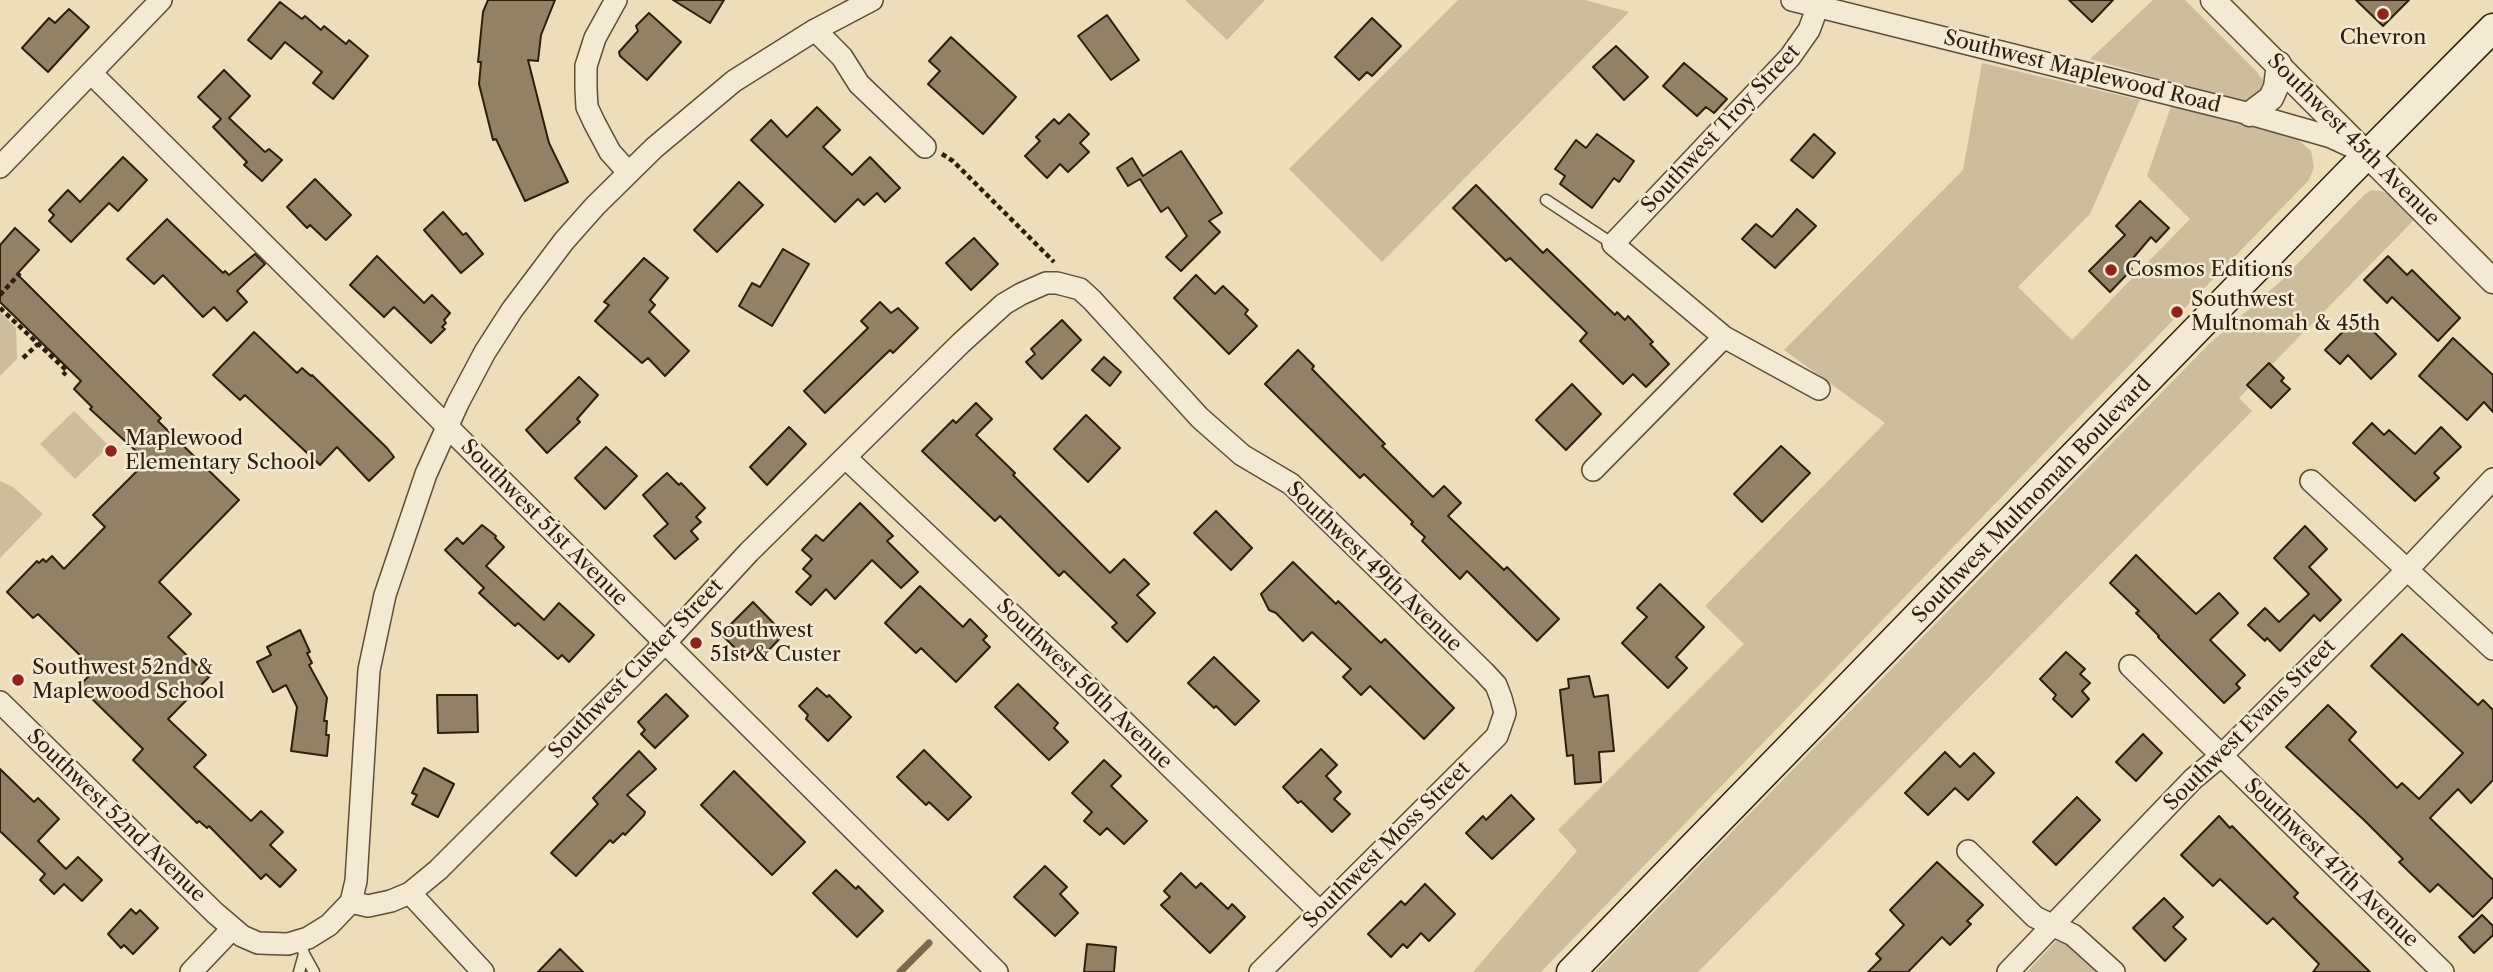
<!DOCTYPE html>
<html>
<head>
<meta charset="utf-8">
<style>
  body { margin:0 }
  canvas { display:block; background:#eeddb9 }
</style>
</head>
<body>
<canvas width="2493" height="972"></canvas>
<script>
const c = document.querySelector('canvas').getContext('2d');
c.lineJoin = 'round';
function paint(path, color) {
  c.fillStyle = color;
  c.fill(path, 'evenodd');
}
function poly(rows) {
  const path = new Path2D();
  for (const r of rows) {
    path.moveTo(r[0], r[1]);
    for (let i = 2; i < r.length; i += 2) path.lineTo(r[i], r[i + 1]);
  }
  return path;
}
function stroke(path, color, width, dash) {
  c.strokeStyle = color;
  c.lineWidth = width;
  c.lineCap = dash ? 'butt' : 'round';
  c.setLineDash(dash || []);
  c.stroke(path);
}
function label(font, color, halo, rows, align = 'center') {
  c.font = font + ' "Libre Caslon Text",serif';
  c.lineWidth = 5;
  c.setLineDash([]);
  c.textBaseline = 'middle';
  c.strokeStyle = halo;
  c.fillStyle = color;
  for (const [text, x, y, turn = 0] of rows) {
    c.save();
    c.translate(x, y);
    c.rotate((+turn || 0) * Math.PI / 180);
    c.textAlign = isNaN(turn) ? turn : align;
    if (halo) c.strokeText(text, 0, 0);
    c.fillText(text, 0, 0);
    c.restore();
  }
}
const green = poly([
  [1185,0,1265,0,1227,40],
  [1458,0,1585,0,1629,12,1382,262,1289,169],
  [2153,0,2185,0,2257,72,2264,82,2265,90,2249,102,2238,101,2090,59],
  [1982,63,2140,100,2090,214,2018,287,2072,340,2190,219,2147,176,2171,106,2297,139,2311,151,2314,167,2309,180,1541,972,1473,972,1577,851,1558,830,1744,644,1705,606,1885,423,1784,350,1963,170],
  [2371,190,2382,191,2386,193,2414,220,2239,398,2252,411,1698,972,1595,972,2208,345,2281,281,2364,195],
  [0,312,16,328,17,359,0,376],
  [74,411,109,446,75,479,40,444],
  [0,481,13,487,43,514,0,558],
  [2058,939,2069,944,2097,972,2027,972]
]);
const stream = poly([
  [900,972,929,943]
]);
const building = poly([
  [488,0,555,0,541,35,538,61,528,60,549,143,568,182,525,201,496,139,493,140,479,84,481,62,478,62,483,12,488,0],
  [673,0,724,0,710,23,673,0],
  [2069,0,2113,0,2092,22,2069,0],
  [2356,0,2409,0,2383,26,2356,0],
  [280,2,302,19,305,16,321,30,324,26,346,44,349,40,368,56,333,99,313,83,322,72,285,42,271,59,248,40,280,2],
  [69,9,89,27,48,72,22,48,49,18,55,23,69,9],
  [649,13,681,42,647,80,620,56,619,52,638,31,636,26,649,13],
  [1107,15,1139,60,1111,80,1078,36,1107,15],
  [1372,18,1401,46,1372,76,1367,72,1359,80,1335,57,1372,18],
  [951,37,1016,97,983,134,928,84,940,71,929,61,951,37],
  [1616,46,1648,77,1624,100,1593,67,1616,46],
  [1684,63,1727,99,1714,113,1706,107,1697,116,1663,86,1684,63],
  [224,70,250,96,229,118,265,152,269,149,282,160,262,181,244,165,247,162,213,127,221,119,198,97,224,70],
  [817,107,840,130,823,147,852,175,870,157,900,188,885,202,877,193,864,205,858,199,835,222,751,140,771,120,787,137,817,107],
  [1069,114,1089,134,1080,143,1089,152,1068,172,1060,164,1047,178,1025,156,1040,141,1036,137,1054,119,1059,124,1069,114],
  [1597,134,1634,161,1619,182,1614,178,1592,208,1560,184,1565,176,1555,169,1576,140,1586,148,1597,134],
  [1814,134,1835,153,1813,178,1791,160,1814,134],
  [1181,151,1222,213,1209,221,1220,232,1181,271,1166,257,1187,236,1168,207,1161,212,1140,179,1128,186,1117,168,1132,158,1143,176,1181,151],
  [123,157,147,180,118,211,109,203,71,242,49,221,54,215,49,210,68,190,80,202,123,157],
  [315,179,351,215,326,240,310,225,307,228,287,207,315,179],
  [739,182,763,205,717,252,694,230,739,182],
  [1476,185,1543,253,1547,249,1615,315,1617,312,1625,320,1628,316,1653,342,1650,344,1669,364,1646,387,1633,374,1623,384,1580,341,1587,333,1510,258,1506,261,1453,208,1476,185],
  [2140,201,2169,228,2156,242,2151,237,2128,264,2132,269,2110,292,2089,271,2125,235,2116,226,2140,201],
  [1797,209,1816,226,1775,268,1742,239,1756,224,1772,237,1797,209],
  [443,212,463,235,466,233,483,254,461,273,424,230,443,212],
  [167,219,223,273,225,271,229,275,255,254,265,264,237,291,247,302,227,321,214,307,203,317,163,275,154,284,127,259,167,219],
  [15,228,39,250,17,274,161,418,158,421,239,500,159,582,191,614,168,637,209,677,168,719,206,755,194,767,251,821,261,811,283,832,270,845,296,870,280,887,266,874,261,879,209,826,207,828,199,821,197,823,133,760,143,749,79,686,95,670,38,614,33,618,7,592,37,561,39,563,43,559,46,562,52,556,64,569,105,527,93,515,147,461,90,409,92,407,74,389,81,381,0,302,0,245,15,228],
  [974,238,998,264,971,290,946,263,974,238],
  [783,249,809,264,772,326,739,306,752,283,760,287,783,249],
  [377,256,424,303,432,295,450,313,444,320,446,323,442,327,445,329,431,343,394,307,384,317,350,285,377,256],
  [2388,256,2407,275,2412,270,2460,318,2438,341,2392,297,2387,303,2364,280,2388,256],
  [644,258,668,278,650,300,655,305,649,312,689,351,665,376,648,358,642,363,595,321,609,305,604,302,644,258],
  [1196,275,1215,294,1223,286,1248,310,1245,314,1257,326,1229,354,1174,298,1196,275],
  [880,302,891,313,898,308,918,328,893,353,890,350,825,413,804,391,868,328,861,321,880,302],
  [2358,316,2396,354,2371,379,2348,355,2340,364,2325,350,2358,316],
  [1062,320,1081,340,1042,379,1026,362,1035,354,1031,349,1062,320],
  [254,332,297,373,302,368,311,376,312,375,387,448,394,457,369,481,337,447,320,465,245,395,240,400,213,375,254,332],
  [2453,338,2493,375,2493,412,2484,402,2467,420,2419,376,2453,338],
  [1298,350,1314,366,1312,369,1385,444,1382,446,1433,497,1444,486,1461,503,1448,516,1504,570,1507,567,1559,619,1537,641,1467,571,1460,579,1422,541,1425,537,1411,524,1413,522,1364,474,1360,478,1265,384,1298,350],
  [1104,357,1121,372,1110,386,1092,370,1104,357],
  [2269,363,2284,378,2281,381,2290,389,2271,408,2247,385,2269,363],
  [579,377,598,395,577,419,580,422,547,453,526,430,579,377],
  [1572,384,1601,414,1566,450,1536,420,1572,384],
  [976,403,992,419,976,435,1015,473,1013,475,1110,573,1124,559,1149,584,1137,595,1155,613,1127,642,1112,627,1117,623,1064,571,1059,576,1000,516,995,521,922,451,953,420,956,423,976,403],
  [1086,415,1120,448,1088,482,1054,449,1086,415],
  [2372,423,2384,435,2389,430,2415,454,2441,427,2461,447,2434,473,2439,478,2415,501,2353,443,2372,423],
  [789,427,806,444,767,485,750,467,789,427],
  [1781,446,1810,473,1762,522,1734,494,1781,446],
  [606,447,637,476,605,509,575,478,606,447],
  [667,473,679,485,681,483,705,508,696,517,701,522,691,531,698,539,675,559,654,536,668,524,643,495,667,473],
  [860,503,893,536,887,541,918,572,901,588,872,560,835,599,826,589,811,605,796,592,811,576,803,569,812,559,802,550,816,535,823,541,860,503],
  [1216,511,1252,548,1231,570,1194,533,1216,511],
  [482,525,496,536,495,538,504,547,486,566,544,620,559,603,594,635,569,662,562,655,558,659,518,623,515,626,479,593,484,588,445,550,457,538,463,544,482,525],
  [2305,526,2327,549,2309,567,2341,600,2320,621,2314,615,2280,651,2267,638,2265,641,2248,625,2265,608,2279,622,2309,594,2274,558,2305,526],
  [2136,555,2196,614,2219,593,2238,613,2210,640,2245,675,2236,684,2240,688,2224,703,2158,637,2159,636,2136,613,2139,611,2110,583,2136,555],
  [1293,562,1336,604,1338,601,1381,643,1385,639,1454,708,1424,739,1370,686,1361,695,1343,677,1351,669,1312,632,1303,641,1276,613,1269,610,1261,594,1293,562],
  [1660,584,1704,627,1676,657,1687,668,1668,688,1622,643,1647,617,1637,608,1660,584],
  [920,586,963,627,970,619,987,636,983,640,990,647,956,682,921,648,916,653,885,623,920,586],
  [753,602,784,634,766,653,758,645,745,658,721,634,753,602],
  [300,630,310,652,307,653,312,663,309,665,327,698,324,721,327,721,326,735,329,735,327,756,291,751,297,707,286,685,273,692,257,662,271,655,267,647,300,630],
  [2402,634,2478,705,2483,700,2493,710,2493,780,2471,803,2458,789,2430,818,2493,880,2493,897,2473,917,2438,884,2430,892,2399,862,2403,859,2365,821,2286,747,2328,705,2356,732,2349,740,2397,788,2402,783,2419,799,2463,753,2371,666,2402,634],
  [2066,652,2085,669,2080,674,2090,683,2082,691,2089,699,2072,717,2053,699,2056,695,2040,679,2066,652],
  [1214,657,1259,701,1235,725,1216,706,1214,708,1188,683,1214,657],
  [1589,676,1594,697,1608,695,1614,751,1599,752,1601,782,1575,784,1573,755,1567,756,1560,690,1569,688,1568,679,1589,676],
  [1018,684,1058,723,1054,728,1068,742,1049,760,995,707,1018,684],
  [817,688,827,697,829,695,851,717,828,741,806,719,808,715,799,706,817,688],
  [666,694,688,716,655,748,641,734,645,730,638,722,666,694],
  [437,695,477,695,478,732,438,733,437,695],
  [2143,734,2162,753,2136,781,2116,762,2143,734],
  [1321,749,1337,765,1326,776,1341,792,1334,799,1350,814,1332,832,1301,801,1298,803,1283,787,1321,749],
  [924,750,971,797,948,820,929,802,926,805,897,777,924,750],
  [639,751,656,769,627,795,645,812,644,815,625,835,623,833,613,843,610,840,576,876,551,853,598,804,593,798,639,751],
  [1945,752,1960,767,1974,753,1994,773,1968,800,1955,788,1928,815,1905,793,1945,752],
  [1104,760,1121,776,1111,786,1147,821,1124,844,1107,828,1100,835,1084,821,1092,812,1072,793,1104,760],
  [424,768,454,784,438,817,412,804,417,795,412,793,424,768],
  [0,769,34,802,38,798,59,819,38,841,66,869,78,857,102,880,82,901,64,884,54,894,40,880,45,874,0,831,0,769],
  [734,771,805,842,772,875,701,805,734,771],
  [1511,795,1534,819,1492,859,1466,833,1483,816,1486,820,1511,795],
  [2077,797,2100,820,2056,865,2033,842,2077,797],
  [2219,816,2230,828,2232,826,2298,893,2294,897,2370,972,2313,972,2319,964,2273,918,2267,924,2220,879,2213,886,2181,855,2219,816],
  [1937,862,1983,905,1967,921,1971,924,1950,945,1942,937,1908,972,1868,972,1881,959,1876,954,1904,925,1890,910,1937,862],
  [1045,866,1067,887,1060,894,1078,913,1055,936,1014,897,1045,866],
  [836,870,856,889,858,886,883,911,857,937,813,893,836,870],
  [1181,873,1196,888,1201,883,1228,909,1232,904,1245,917,1210,953,1161,905,1170,897,1164,891,1181,873],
  [1425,884,1455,914,1429,941,1421,933,1407,948,1403,944,1391,957,1368,934,1401,901,1405,905,1425,884],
  [2164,898,2183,917,2173,927,2186,939,2165,961,2133,928,2164,898],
  [131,909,136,914,140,910,158,928,133,954,124,945,121,948,108,934,131,909],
  [2482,915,2493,926,2493,935,2474,953,2459,937,2482,915],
  [1087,944,1116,947,1114,972,1084,972,1087,944],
  [560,949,583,972,538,972,560,949]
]);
const path = poly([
  [942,154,953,161,1054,262],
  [0,295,20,273],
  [0,308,67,371,63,375],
  [23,358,38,344]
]);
const service = poly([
  [1546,200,1613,244],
  [300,941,304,954,314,972],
  [299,972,304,954]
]);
const minor = poly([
  [616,0,595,38,586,66,586,89,587,107,594,122,610,152,628,172],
  [1792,0,2250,114,2331,137,2357,149],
  [1818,6,1809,30,1790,57,1613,244,1724,337,1819,389],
  [815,30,842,57,859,84,925,147],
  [92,74,997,972],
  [0,167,161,0],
  [846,458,1086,685,1320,912],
  [1593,470,1724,337],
  [2311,481,2493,649],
  [2130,666,2443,972],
  [0,702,215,913,242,936,258,943,288,944,308,938,329,925,351,902,356,881,369,670,385,595,426,474,458,403,485,352,512,310,564,241,595,206,654,148,734,81,815,30,872,0],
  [1968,851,2035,917,2073,935,2114,972],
  [410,893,483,972],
  [351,902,368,906,391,901,410,893,438,870,665,643,749,552,961,343,1004,304,1021,294,1046,283,1057,283,1080,289,1092,300,1200,418,1242,455,1291,484,1484,672,1496,685,1501,698,1505,713,1497,736,1260,972],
  [191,972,232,929],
  [2008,972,2193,779,2222,755,2408,569,2493,479]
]);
const tertiary = poly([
  [2213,0,2493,281],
  [2250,114,2271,98,2276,87,2279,64]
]);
const secondary = poly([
  [1571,972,2346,176,2493,28]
]);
const markers = [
  [2383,14,7,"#8f2418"],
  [2111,270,7,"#8f2418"],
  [2177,312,7,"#8f2418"],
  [111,451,7,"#8f2418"],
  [696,643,7,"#8f2418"],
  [18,680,7,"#8f2418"]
];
const poiNames = [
  ["Chevron",2383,38,"center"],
  ["Cosmos Editions",2125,270],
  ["Southwest",2191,300],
  ["Multnomah & 45th",2191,324],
  ["Maplewood",125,439],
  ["Elementary School",125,463],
  ["Southwest",710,631],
  ["51st & Custer",710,655],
  ["Southwest 52nd &",32,668],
  ["Maplewood School",32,692]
];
const streetNames = [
  ["Southwest Maplewood Road",2082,72,14],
  ["Southwest Troy Street",1721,129,-47],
  ["Southwest 45th Avenue",2353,140,45],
  ["Southwest Multnomah Boulevard",2032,500,-46],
  ["Southwest 51st Avenue",544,523,45],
  ["Southwest 49th Avenue",1374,567,44],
  ["Southwest Custer Street",636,669,-46],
  ["Southwest 50th Avenue",1084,684,44],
  ["Southwest Evans Street",2250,725,-45],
  ["Southwest 52nd Avenue",116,816,44],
  ["Southwest Moss Street",1387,845,-45],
  ["Southwest 47th Avenue",2331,863,44]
];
paint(green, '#cdbd9b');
stroke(stream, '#7a6a50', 7);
paint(building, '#928165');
stroke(building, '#2e1e0b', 2);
stroke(service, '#5e4e36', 13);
stroke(minor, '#5e4e36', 24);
stroke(tertiary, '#5e4e36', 27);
stroke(secondary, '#2e1e0b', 31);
stroke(path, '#2e1e0b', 4.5, [5, 3.5]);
stroke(service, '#f4e9d2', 10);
stroke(minor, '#f4e9d2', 21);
stroke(tertiary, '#f4e9d2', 24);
stroke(secondary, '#f4e9d2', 28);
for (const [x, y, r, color] of markers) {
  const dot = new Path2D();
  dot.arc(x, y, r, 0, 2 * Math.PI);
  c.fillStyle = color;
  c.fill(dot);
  stroke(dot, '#f4e9d2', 2.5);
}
label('21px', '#2e1e0b', '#f4e9d2', poiNames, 'left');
label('21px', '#2e1e0b', '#f4e9d2', streetNames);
</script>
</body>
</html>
